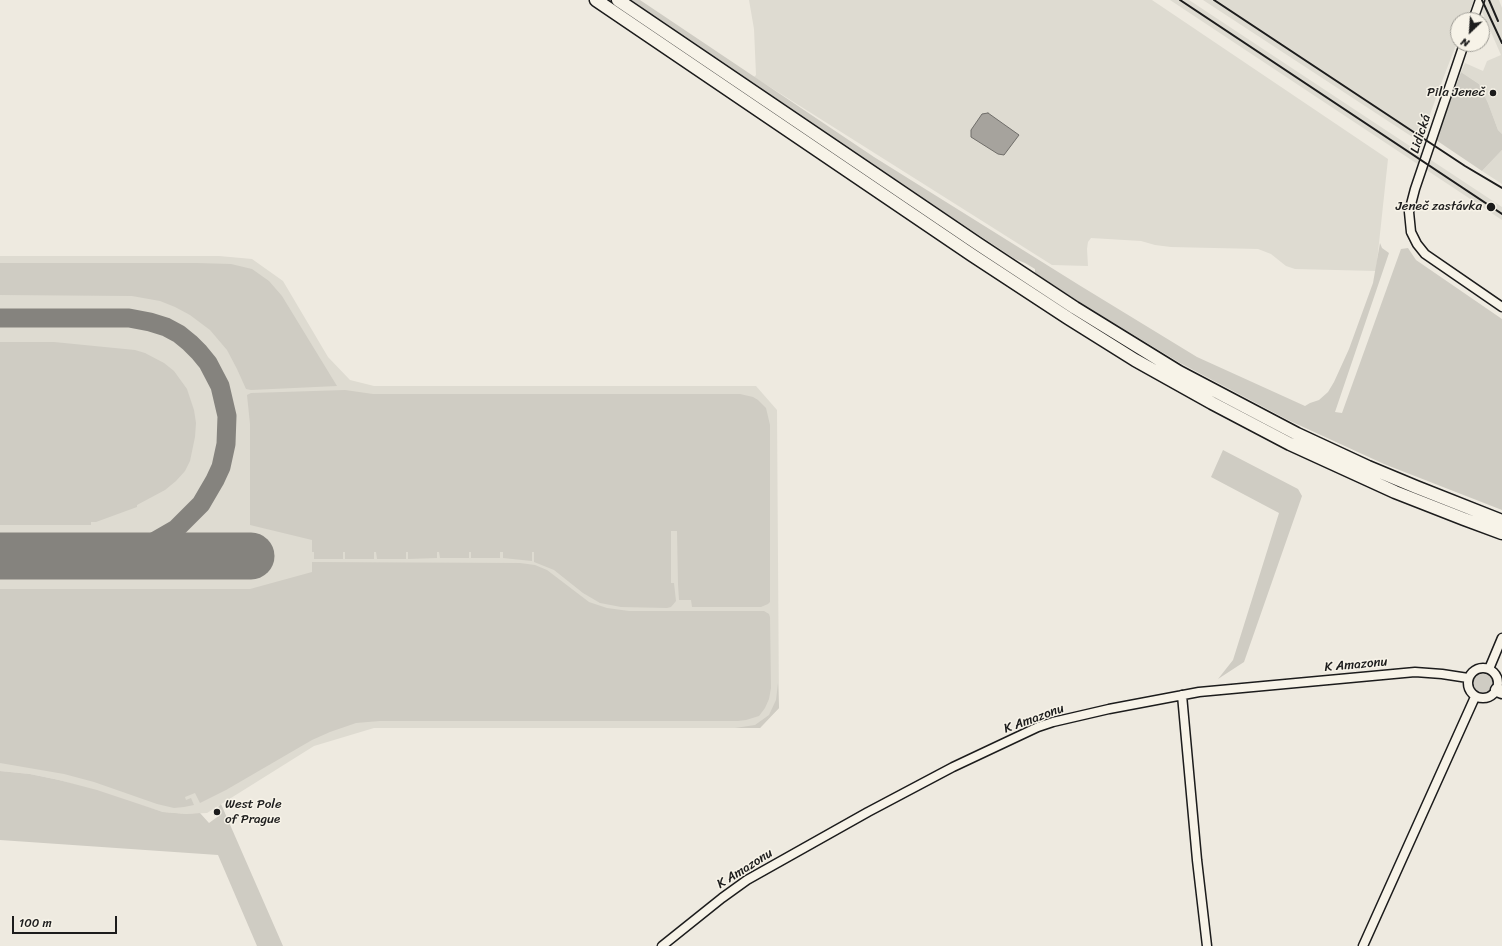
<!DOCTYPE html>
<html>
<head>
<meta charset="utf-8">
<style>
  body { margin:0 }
  #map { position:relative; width:1502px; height:946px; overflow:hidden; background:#eeeae0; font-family:Sriracha,sans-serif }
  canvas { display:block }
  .north { position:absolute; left:1450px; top:12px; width:40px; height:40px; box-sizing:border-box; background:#f7f3e8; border:1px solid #9f9d96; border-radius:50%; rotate:205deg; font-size:11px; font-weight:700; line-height:16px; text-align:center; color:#1c1c1c }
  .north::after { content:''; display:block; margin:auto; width:14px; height:18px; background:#1c1c1c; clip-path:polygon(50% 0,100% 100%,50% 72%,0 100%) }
  .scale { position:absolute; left:12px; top:916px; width:105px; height:18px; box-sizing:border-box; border:2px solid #1c1c1c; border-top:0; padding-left:5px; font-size:12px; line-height:14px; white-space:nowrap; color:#1c1c1c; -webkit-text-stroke:3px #f7f3e8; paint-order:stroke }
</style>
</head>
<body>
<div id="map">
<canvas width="1502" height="946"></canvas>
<div class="north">N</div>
<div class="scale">100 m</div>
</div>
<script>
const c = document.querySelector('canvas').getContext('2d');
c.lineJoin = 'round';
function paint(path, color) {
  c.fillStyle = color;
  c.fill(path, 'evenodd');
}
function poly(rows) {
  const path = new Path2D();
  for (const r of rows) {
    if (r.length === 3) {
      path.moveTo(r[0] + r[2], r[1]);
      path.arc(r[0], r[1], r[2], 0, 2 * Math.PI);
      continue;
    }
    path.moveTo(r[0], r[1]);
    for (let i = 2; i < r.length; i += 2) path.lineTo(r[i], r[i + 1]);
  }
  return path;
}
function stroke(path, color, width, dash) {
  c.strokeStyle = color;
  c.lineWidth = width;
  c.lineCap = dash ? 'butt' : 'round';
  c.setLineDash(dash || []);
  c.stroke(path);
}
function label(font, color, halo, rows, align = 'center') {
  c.font = font + ' Sriracha,sans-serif';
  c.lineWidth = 3;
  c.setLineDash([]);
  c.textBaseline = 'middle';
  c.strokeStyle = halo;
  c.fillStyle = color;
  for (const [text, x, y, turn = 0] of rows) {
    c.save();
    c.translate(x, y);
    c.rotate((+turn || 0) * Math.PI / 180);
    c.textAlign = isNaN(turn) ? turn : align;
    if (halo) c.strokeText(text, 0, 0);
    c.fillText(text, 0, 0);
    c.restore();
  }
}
const built = poly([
  [749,0,1152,0,1388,159,1376,271,1295,269,1286,266,1271,254,1258,249,1171,247,1155,245,1141,241,1091,238,1088,242,1087,249,1088,266,1052,265,754,77,756,75,754,29],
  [1170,0,1189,0,1502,207,1502,220],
  [1203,0,1474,0,1466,20,1458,20,1458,40,1444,76,1420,142],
  [1477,0,1499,0,1502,8,1502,134,1498,130,1488,103,1479,84,1461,72,1465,63,1483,71,1487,61,1501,55],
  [1502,150,1502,184,1482,171],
  [0,256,219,256,252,259,283,281,328,357,350,380,374,386,756,386,777,410,779,708,760,728,374,728,314,746,207,813,187,814,163,812,59,780,30,774,0,771]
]);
const green = poly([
  [629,0,640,0,874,157,1079,285,1197,357,1305,406,1310,403,1319,400,1328,392,1334,382,1349,349,1373,283,1380,243,1382,248,1389,253,1335,412,1342,413,1401,249,1408,248,1416,260,1502,319,1502,510,1384,464,1288,420,1180,363,1084,305,1035,273,1035,269,1025,263,1015,259,886,174],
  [1461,72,1479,84,1488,103,1498,130,1502,134,1502,150,1482,171,1436,140],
  [0,263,197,263,231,264,252,269,269,281,282,296,337,386,251,390,246,389,237,369,227,350,210,330,190,315,175,307,160,301,132,296,0,295],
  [0,342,54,342,135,350,145,353,164,363,174,371,187,389,194,410,196,423,195,437,190,461,185,471,176,481,165,490,137,505,137,507,96,522,91,522,91,525,0,525],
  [345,390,373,394,740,394,753,397,758,400,766,408,770,425,770,602,768,604,761,607,692,607,691,600,679,600,678,584,677,531,671,531,671,583,674,583,676,601,671,607,667,608,621,607,600,603,583,593,554,570,534,562,534,552,532,552,532,561,503,558,503,552,500,552,500,558,471,558,471,552,469,552,469,558,440,558,439,552,437,552,437,558,408,559,408,552,406,552,406,559,377,559,376,552,374,552,374,559,345,559,345,552,343,552,343,559,314,559,314,552,312,552,312,540,250,525,250,424,247,395,251,393],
  [1223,450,1298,489,1302,496,1244,662,1218,679,1233,660,1279,513,1211,477],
  [312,562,520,563,535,565,547,570,589,602,607,608,629,611,764,611,769,614,770,617,771,688,769,699,765,708,759,716,746,720,738,721,380,721,356,723,330,732,312,740,226,790,200,803,195,793,185,797,186,800,191,798,194,805,184,807,174,808,157,804,94,782,64,774,0,763,0,589,250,589,312,572],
  [1483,683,10],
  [778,683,779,708,760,728,735,728,755,725,769,715,776,700],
  [0,771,30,774,59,780,97,790,163,812,187,814,200,813,209,823,220,815,218,807,221,804,283,946,257,946,218,855,0,840]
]);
const water = poly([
  [988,113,1019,135,1004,155,998,154,971,137,971,130,982,114,988,113]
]);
const taxiway = poly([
  [0,318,129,318,150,322,166,327,179,334,190,343,199,352,208,363,220,386,227,416,226,444,221,467,215,480,201,504,176,529,150,544,124,553,96,556,34,556]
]);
const runway = poly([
  [0,556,251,556]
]);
const tertiary = poly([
  [1473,20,1480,0],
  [1464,44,1415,189,1409,212,1411,232,1417,244,1425,254,1502,307],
  [1483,683,15],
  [1489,669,1502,638],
  [1182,695,1197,860,1207,946],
  [662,946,722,898,747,880,868,812,953,767,1038,727,1053,722,1109,709,1199,692,1415,672,1442,674,1468,678],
  [1363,946,1475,697]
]);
const motorway = poly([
  [596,0,972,255,1068,318,1135,360,1212,403,1290,444,1395,492,1464,519,1502,533],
  [618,0,978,244,1075,308,1179,372,1297,434,1368,467,1416,487,1502,521],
  [1497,690,1502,692]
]);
const rail = poly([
  [1180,0,1502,214],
  [1214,0,1465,166,1502,188],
  [1482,0,1502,43],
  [1489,0,1498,21]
]);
const markers = [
  [1493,93,4,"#1c1c1c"],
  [1491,207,5,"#1c1c1c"],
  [217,812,4,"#1c1c1c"]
];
const poiNames = [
  ["Pila Jeneč",1485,93],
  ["Jeneč zastávka",1482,207],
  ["West Pole",225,805,"left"],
  ["of Prague",225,820,"left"]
];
const streetNames = [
  ["Lidická",1421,134,-72],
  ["K Amazonu",1356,665,-5],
  ["K Amazonu",1034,719,-20],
  ["K Amazonu",745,869,-32]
];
paint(built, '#dedbd1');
paint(green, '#cfccc3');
paint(water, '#a6a39d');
stroke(water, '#6f6d69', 1);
stroke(taxiway, '#85837e', 19);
stroke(runway, '#85837e', 47);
stroke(tertiary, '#1c1c1c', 11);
stroke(motorway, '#1c1c1c', 15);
stroke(tertiary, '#f7f3e8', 8);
stroke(motorway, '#f7f3e8', 12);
stroke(rail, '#1c1c1c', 2);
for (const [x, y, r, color] of markers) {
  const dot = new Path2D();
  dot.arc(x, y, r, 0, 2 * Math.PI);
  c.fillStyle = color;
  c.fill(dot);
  stroke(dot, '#f7f3e8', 1.5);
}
label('13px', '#1c1c1c', '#f7f3e8', poiNames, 'right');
label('13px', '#1c1c1c', '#f7f3e8', streetNames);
</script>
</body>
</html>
